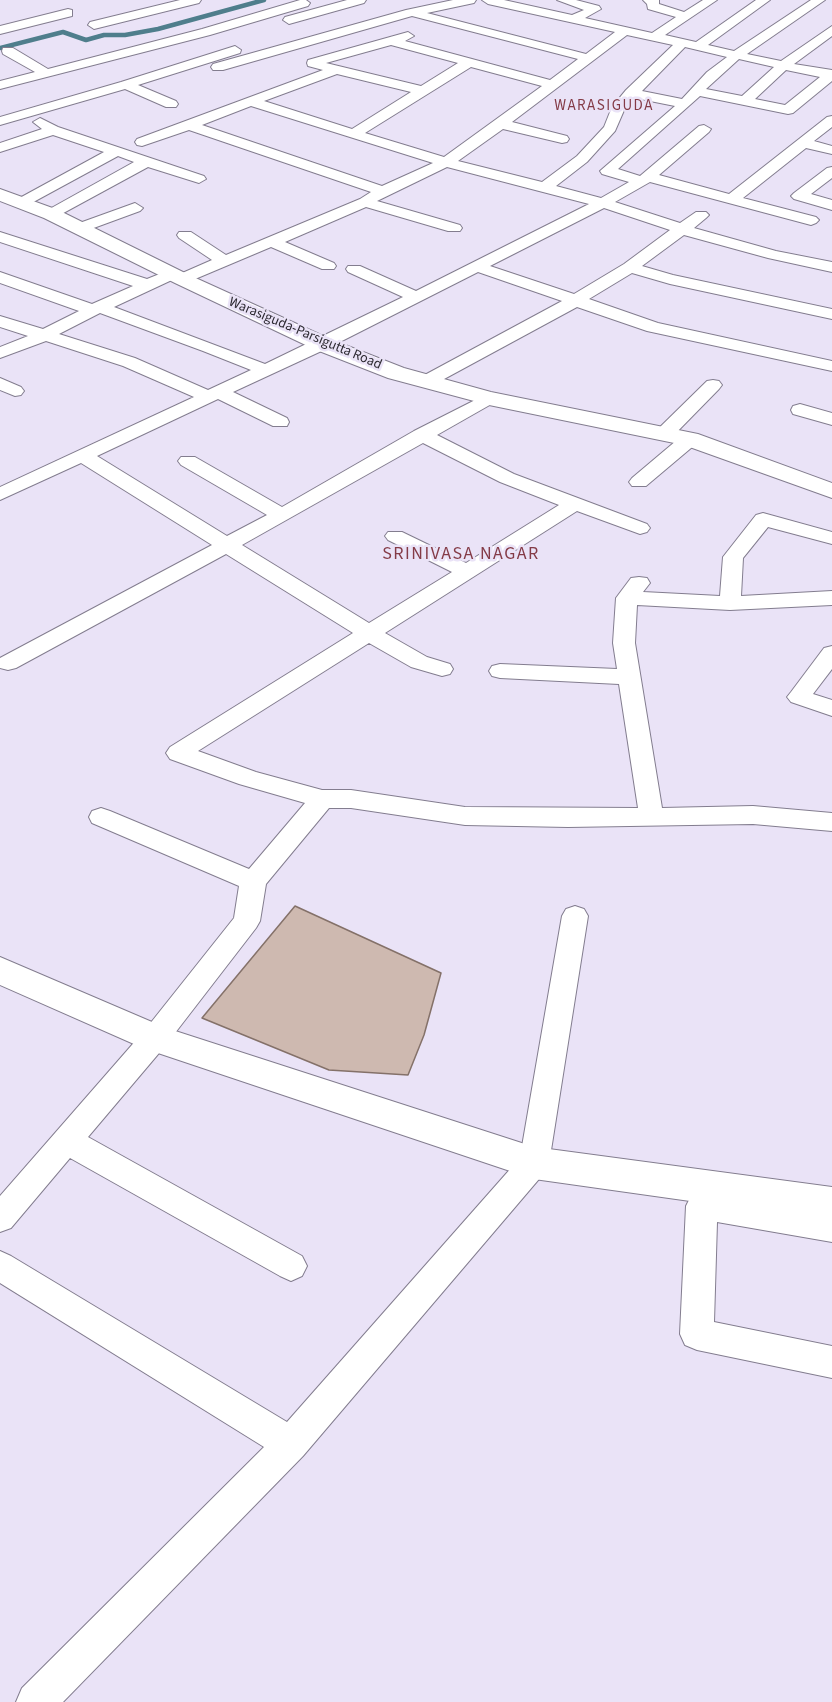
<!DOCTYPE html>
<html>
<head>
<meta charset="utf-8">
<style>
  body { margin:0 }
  canvas { display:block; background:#eae3f7 }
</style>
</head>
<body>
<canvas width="832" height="1702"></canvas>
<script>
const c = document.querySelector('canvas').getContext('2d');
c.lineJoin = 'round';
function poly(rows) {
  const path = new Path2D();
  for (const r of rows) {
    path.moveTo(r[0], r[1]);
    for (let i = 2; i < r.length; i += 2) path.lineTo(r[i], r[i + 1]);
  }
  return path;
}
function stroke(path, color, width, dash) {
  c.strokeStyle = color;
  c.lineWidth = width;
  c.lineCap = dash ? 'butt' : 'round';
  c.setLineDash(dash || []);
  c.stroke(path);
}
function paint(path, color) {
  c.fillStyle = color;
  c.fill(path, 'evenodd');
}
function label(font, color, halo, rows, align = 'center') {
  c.font = font + ' "Source Sans 3",sans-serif';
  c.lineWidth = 5;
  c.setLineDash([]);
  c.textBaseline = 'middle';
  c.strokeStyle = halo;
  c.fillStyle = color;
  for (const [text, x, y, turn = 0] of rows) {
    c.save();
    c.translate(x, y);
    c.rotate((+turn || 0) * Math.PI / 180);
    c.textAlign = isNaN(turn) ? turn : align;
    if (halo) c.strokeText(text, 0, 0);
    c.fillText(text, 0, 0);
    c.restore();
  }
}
const stream = poly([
  [0,48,63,32,86,40,104,35,125,35,158,29,264,0]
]);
const building = poly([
  [295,906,441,973,424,1035,408,1075,329,1070,202,1018,295,906]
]);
const minor = poly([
  [180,0,201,0,199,3,94,29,88,25,90,22,180,0],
  [300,0,306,0,310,3,308,6,210,35,0,89,0,81,35,72,3,54,2,51,3,48,13,48,48,69,202,29,300,0],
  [347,0,366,0,364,3,289,24,283,20,285,17,347,0],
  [453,0,476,0,474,3,427,13,586,54,615,32,488,4,482,0,504,0,572,15,584,10,557,0,576,0,599,6,601,9,585,18,652,33,676,17,648,9,647,4,643,0,659,0,659,4,684,12,703,0,717,0,665,35,696,42,756,0,770,0,708,45,734,51,811,0,825,0,747,54,781,61,832,26,832,36,794,64,832,70,832,81,793,113,788,114,700,96,618,169,640,176,699,126,704,125,711,129,709,132,659,175,729,194,827,117,832,116,832,127,814,141,832,146,832,154,806,148,743,198,816,217,819,220,816,223,811,225,650,182,615,202,680,223,696,212,706,212,709,215,706,218,694,228,776,251,832,262,832,272,768,258,684,235,642,266,673,275,832,309,832,319,670,284,632,273,589,299,658,323,832,361,832,371,647,331,577,307,433,385,421,385,418,381,421,377,562,301,478,272,328,348,233,392,287,418,289,422,287,426,273,426,218,399,97,456,227,536,267,515,181,465,178,461,181,457,195,457,282,507,414,431,489,393,495,394,498,398,495,402,437,435,514,474,647,524,650,528,647,532,640,534,577,511,385,633,427,657,450,664,453,669,450,674,442,676,411,667,369,643,198,751,256,772,322,790,351,790,465,807,638,808,619,684,500,678,492,676,489,671,492,666,500,664,617,669,613,643,616,598,631,578,639,577,647,578,650,583,643,592,720,596,723,557,756,515,763,513,832,532,832,544,768,527,743,558,741,596,832,591,832,605,730,610,637,605,635,643,662,808,753,806,832,813,832,831,753,824,568,827,465,825,351,808,329,808,266,884,260,921,256,928,165,1046,88,1137,302,1256,307,1266,302,1276,291,1281,280,1276,70,1158,11,1228,0,1232,0,1196,145,1030,234,918,239,886,92,823,89,817,92,811,101,808,110,811,249,869,305,803,239,784,170,759,166,753,170,747,353,633,226,554,16,668,8,670,0,668,0,658,212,545,81,463,0,500,0,487,194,397,123,366,46,341,0,358,0,347,28,336,0,327,0,316,43,329,79,311,0,283,0,272,92,304,133,286,0,242,0,232,147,279,172,269,180,274,212,260,179,238,177,235,179,232,191,232,226,255,360,199,371,192,189,130,142,146,137,145,135,142,137,139,323,70,308,66,307,63,308,60,408,32,414,36,405,41,550,80,578,59,412,16,223,70,213,70,211,67,213,64,406,10,453,0],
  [627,35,673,45,626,90,612,107,604,127,577,156,542,182,458,161,503,129,562,143,567,142,569,139,567,136,512,122,627,35],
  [391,45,458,63,421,86,326,63,391,45],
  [685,47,727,57,707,72,682,99,642,91,685,47],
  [739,59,774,67,742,96,706,89,739,59],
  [471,67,542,86,444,157,365,133,471,67],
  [786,70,820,77,785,105,755,99,786,70],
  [337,74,411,92,352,129,264,101,337,74],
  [635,98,675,106,600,171,602,174,629,182,601,198,556,186,587,162,615,131,625,108,635,98],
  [251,106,433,163,382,186,202,125,251,106],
  [447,167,589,204,416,291,360,266,348,266,346,269,348,272,403,297,265,364,114,307,174,279,182,284,188,282,271,247,322,269,334,269,336,266,334,263,285,242,366,207,448,231,460,231,462,228,460,225,377,201,447,167],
  [604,208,670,230,624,264,574,294,490,266,604,208],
  [100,313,203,351,251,370,208,390,135,358,59,334,100,313],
  [423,443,500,482,559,505,466,563,402,532,388,532,385,536,388,540,452,572,369,623,242,545,423,443],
  [68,9,72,10,72,16,0,34,0,26,68,9],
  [235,46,241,50,240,53,138,85,176,101,178,104,176,107,166,107,125,89,0,125,0,117,121,82,235,46],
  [40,118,58,127,204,176,206,179,199,183,148,167,56,217,46,217,43,214,46,211,134,162,118,156,26,206,16,206,13,203,16,200,104,152,53,135,0,152,0,143,42,129,33,122,40,118],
  [832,167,832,178,811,194,832,200,832,210,794,199,791,196,794,193,827,168,832,167],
  [135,203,143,208,140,211,80,233,72,228,74,225,135,203],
  [0,378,21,387,24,391,21,395,15,396,0,390,0,378],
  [713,380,719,381,722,385,719,389,671,438,657,438,655,434,657,430,707,381,713,380],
  [800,404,832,413,832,425,793,414,791,410,793,406,800,404],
  [690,433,697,435,699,439,697,443,646,486,632,486,629,482,632,478,683,435,690,433],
  [832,646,832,669,813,694,832,700,832,716,791,702,787,697,791,692,824,648,832,646],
  [575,906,584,909,588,916,549,1163,545,1172,303,1456,63,1702,16,1702,22,1688,264,1447,0,1283,0,1251,11,1256,287,1422,520,1158,562,916,566,909,575,906],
  [702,1192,832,1214,832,1242,717,1222,714,1322,832,1346,832,1378,697,1350,685,1345,680,1334,686,1206,691,1196,702,1192]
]);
const tertiary = poly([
  [0,189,58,210,189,275,330,339,404,368,491,392,698,434,832,483,832,498,684,445,489,405,388,378,314,349,175,283,44,218,0,201,0,189],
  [0,957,166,1028,534,1147,832,1187,832,1221,534,1179,143,1048,0,985,0,957]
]);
const farStreetnames = [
  ["Warasiguda-Parsigutta Road",305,334,23]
];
const farNeighbourhoodnames = [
  ["WARASIGUDA",604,107]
];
const neighbourhoodNames = [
  ["SRINIVASA NAGAR",461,555]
];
stroke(stream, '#4f7e8c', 4.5);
paint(building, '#ceb9b0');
stroke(building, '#847169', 1.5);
stroke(minor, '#837d8f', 2);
stroke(tertiary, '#837d8f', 2);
paint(minor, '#fff');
paint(tertiary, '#fff');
label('14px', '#2d2a32', '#eae3f7', farStreetnames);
c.letterSpacing = '1.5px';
label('15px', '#843b47', '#eae3f7', farNeighbourhoodnames);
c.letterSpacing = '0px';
c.letterSpacing = '1.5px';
label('18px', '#843b47', '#eae3f7', neighbourhoodNames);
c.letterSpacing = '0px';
</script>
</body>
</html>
